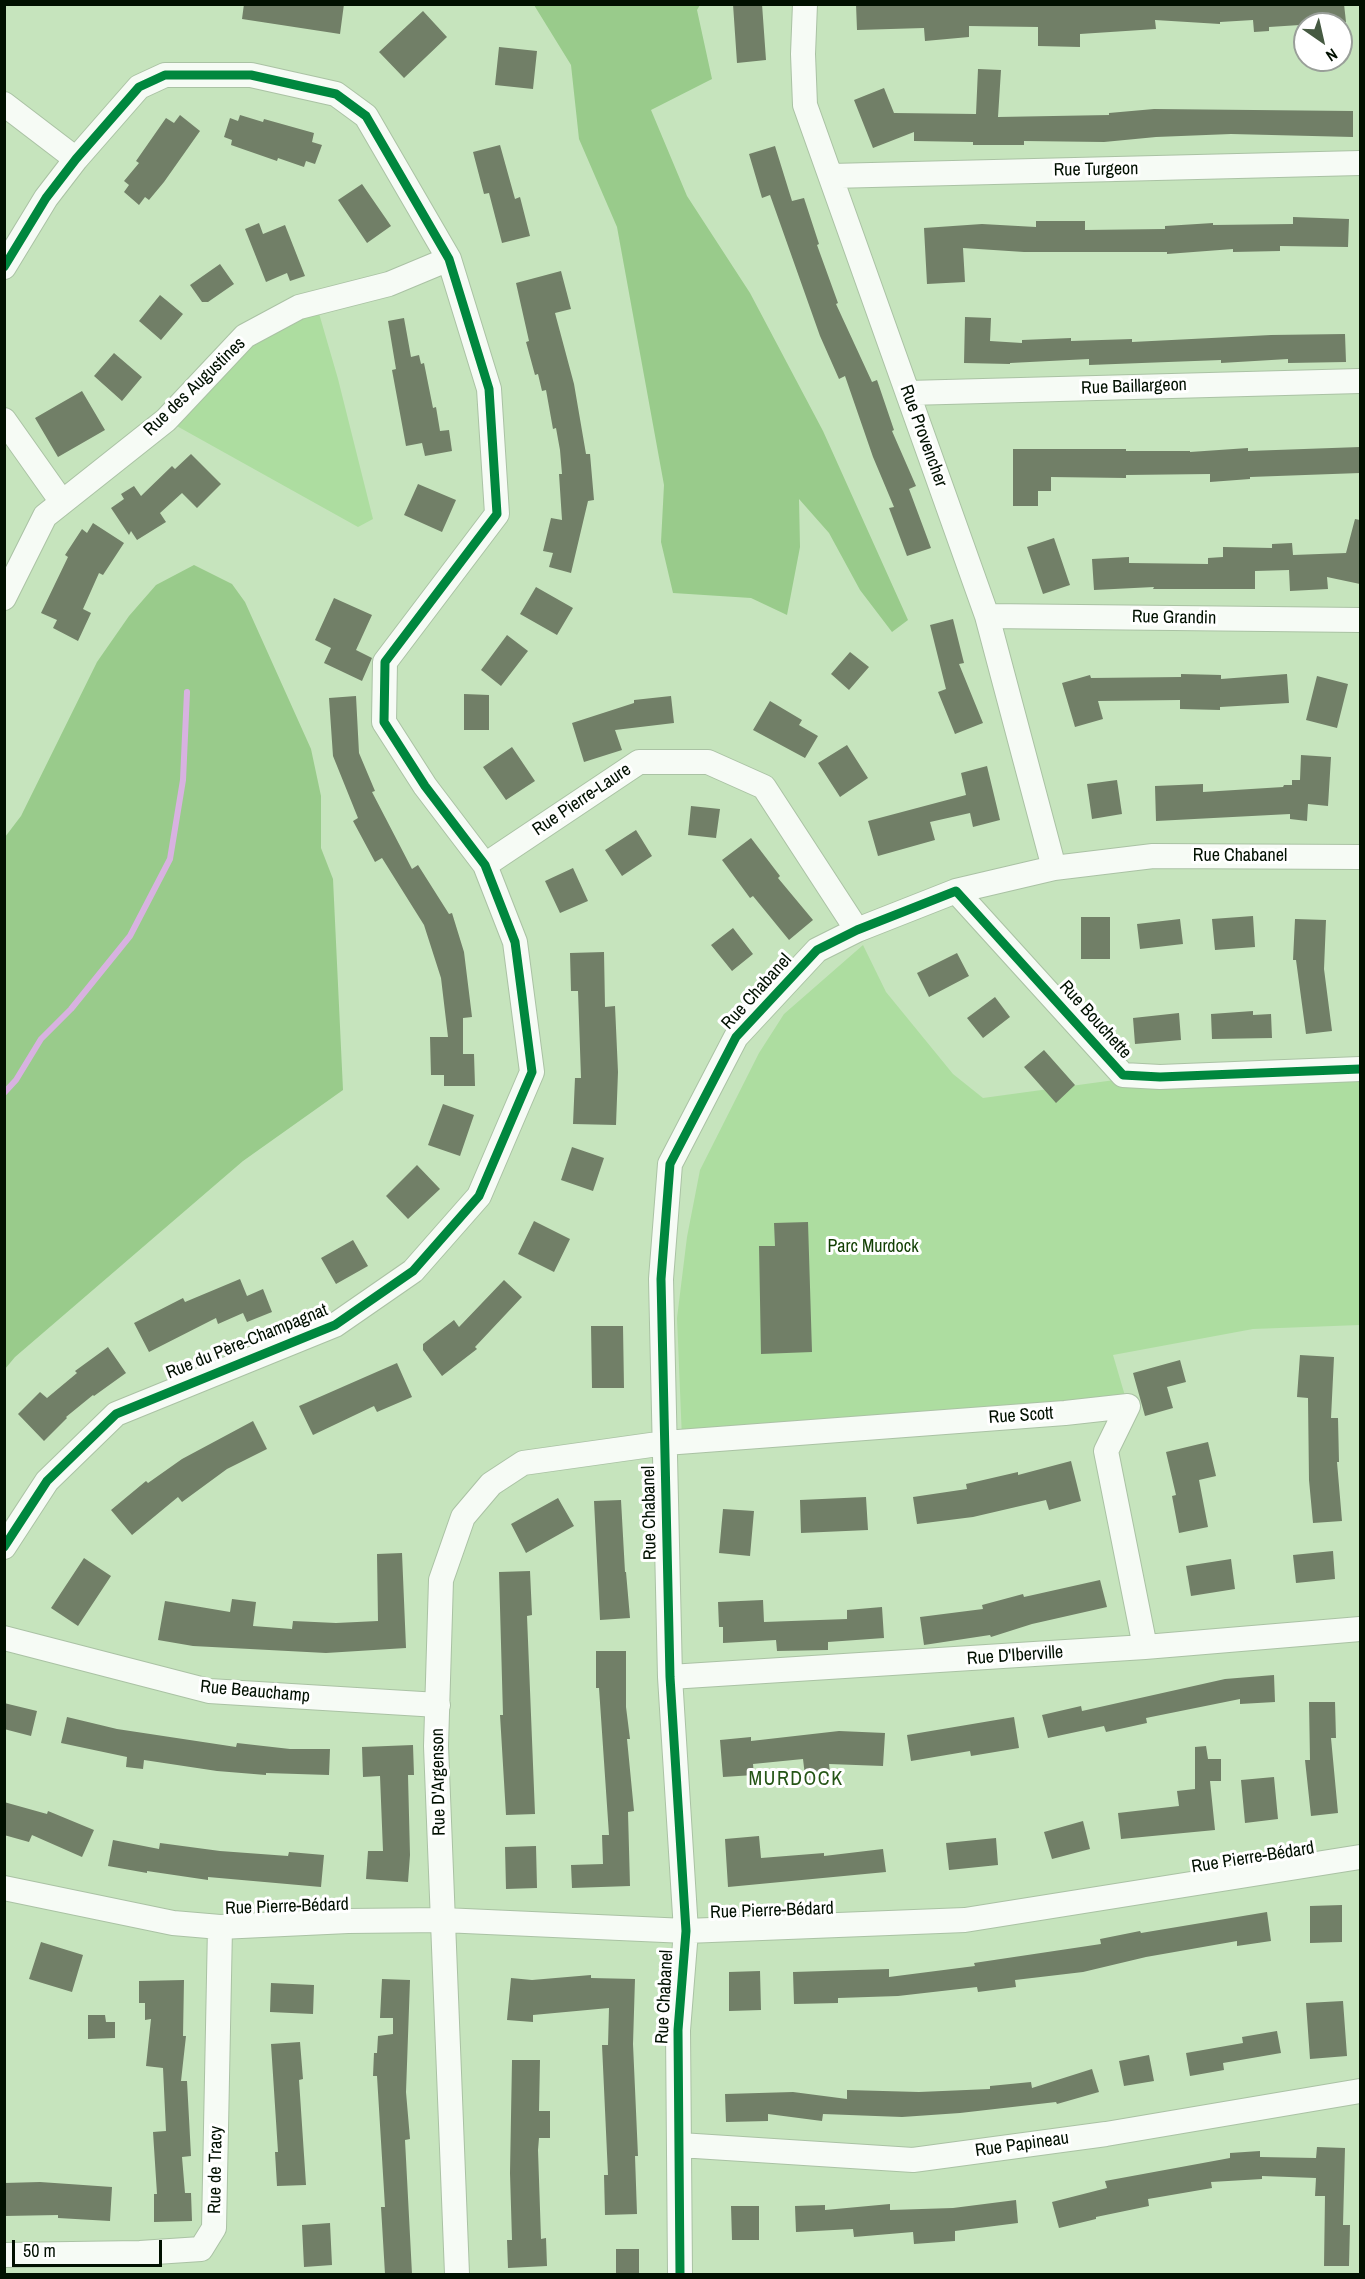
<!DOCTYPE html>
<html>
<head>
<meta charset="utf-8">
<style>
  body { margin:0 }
  #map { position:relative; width:1365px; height:2279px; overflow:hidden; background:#c6e4bd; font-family:"Archivo Narrow",sans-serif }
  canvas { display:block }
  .frame { position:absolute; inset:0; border:6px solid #011000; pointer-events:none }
  .north { position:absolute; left:1293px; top:12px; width:60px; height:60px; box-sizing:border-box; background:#fff; border:2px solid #999f99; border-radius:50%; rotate:146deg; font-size:16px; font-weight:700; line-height:24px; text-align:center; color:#011000 }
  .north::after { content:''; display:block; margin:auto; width:21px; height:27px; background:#465a42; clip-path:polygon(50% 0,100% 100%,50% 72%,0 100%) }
  .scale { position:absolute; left:12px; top:2240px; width:150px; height:27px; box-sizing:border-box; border:3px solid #011000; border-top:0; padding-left:8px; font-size:18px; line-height:21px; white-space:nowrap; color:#011000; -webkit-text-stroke:4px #fff; paint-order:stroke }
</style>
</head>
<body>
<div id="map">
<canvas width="1365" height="2279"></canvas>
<div class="frame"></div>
<div class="north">N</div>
<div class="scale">50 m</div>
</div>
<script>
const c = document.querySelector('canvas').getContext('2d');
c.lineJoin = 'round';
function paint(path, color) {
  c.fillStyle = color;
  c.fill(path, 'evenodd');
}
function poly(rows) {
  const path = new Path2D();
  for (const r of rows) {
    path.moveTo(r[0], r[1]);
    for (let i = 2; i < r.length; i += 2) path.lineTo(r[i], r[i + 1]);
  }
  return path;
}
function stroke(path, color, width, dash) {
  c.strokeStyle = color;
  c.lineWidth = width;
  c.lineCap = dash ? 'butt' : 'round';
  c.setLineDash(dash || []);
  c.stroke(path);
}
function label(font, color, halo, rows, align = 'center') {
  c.font = font + ' "Archivo Narrow",sans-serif';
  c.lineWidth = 6;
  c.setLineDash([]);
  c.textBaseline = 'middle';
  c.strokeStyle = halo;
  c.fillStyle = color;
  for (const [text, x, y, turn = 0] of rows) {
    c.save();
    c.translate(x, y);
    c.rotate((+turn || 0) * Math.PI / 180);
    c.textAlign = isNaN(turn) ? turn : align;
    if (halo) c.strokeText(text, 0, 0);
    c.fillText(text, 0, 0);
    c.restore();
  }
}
const green = poly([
  [316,303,338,379,373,519,358,527,166,420,245,336],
  [863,945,886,992,953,1074,983,1098,1166,1073,1360,1068,1360,1325,1253,1329,1113,1355,1128,1406,682,1439,677,1318,687,1237,700,1170,759,1053,784,1014]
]);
const forest = poly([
  [534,5,700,5,697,10,712,79,651,110,687,196,750,293,823,431,908,620,892,632,860,590,829,533,799,499,800,547,787,615,751,598,673,593,661,542,664,485,617,227,579,139,571,65],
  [194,565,232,584,245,602,311,749,321,796,321,848,333,879,343,1090,243,1161,15,1357,5,1369,5,837,21,816,97,662,129,616,156,585]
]);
const stream = poly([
  [4,1093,16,1080,41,1039,71,1009,130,936,170,859,183,780,187,692]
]);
const building = poly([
  [244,4,344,4,340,34,242,19],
  [733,4,762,4,766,60,737,63],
  [856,4,1344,4,1346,22,1269,27,1269,31,1254,32,1253,20,1220,22,1220,24,1155,20,1156,29,1080,34,1080,47,1038,46,1038,27,969,26,969,37,925,41,924,28,857,30],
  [423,11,447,37,404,78,379,52],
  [499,47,537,51,533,89,495,85],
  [978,69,1001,70,998,117,1109,115,1109,113,1154,109,1353,111,1353,137,1231,134,1156,137,1104,142,1024,141,1024,145,973,145,973,142,914,141,914,132,873,148,854,100,884,88,894,113,976,114],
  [180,115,200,131,164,182,149,200,145,197,139,205,124,192,129,185,124,181,139,163,136,161,166,118,174,123],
  [240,115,263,122,264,119,314,133,312,142,322,145,315,164,306,161,304,167,278,158,277,161,231,145,232,140,224,137,230,118,238,121],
  [500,145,515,199,520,197,530,236,502,243,489,193,484,194,473,152],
  [775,146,792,201,804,198,819,244,817,245,838,303,836,304,872,382,877,380,894,430,892,431,916,486,909,489,931,548,907,556,889,508,894,507,873,457,845,376,839,379,820,336,770,195,762,198,749,154],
  [362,184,391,226,367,243,338,200],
  [1293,217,1349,219,1348,247,1280,246,1280,251,1233,252,1233,249,1167,254,1167,252,1024,252,963,248,965,282,927,284,924,228,982,224,1036,227,1036,221,1085,221,1085,230,1165,229,1165,226,1213,223,1213,225,1293,224],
  [259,223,263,234,285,225,305,276,290,281,287,273,266,282,245,229],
  [220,264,234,284,208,302,202,302,190,285],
  [561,271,571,309,555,313,574,384,586,454,590,454,594,500,588,501,571,573,549,567,553,553,543,551,551,518,562,520,559,474,562,474,560,450,556,428,553,429,546,390,542,391,538,374,535,375,526,342,529,341,516,283],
  [160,295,183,314,161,340,139,321],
  [965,317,991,318,990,341,1022,343,1022,340,1071,338,1071,341,1132,339,1132,342,1271,335,1345,334,1346,362,1288,363,1288,359,1221,363,1221,360,1089,365,1089,359,1010,363,1010,364,964,363],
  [404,318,411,357,419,355,421,364,424,363,433,408,436,407,440,431,449,430,452,451,425,456,422,443,406,446,392,370,396,369,388,321],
  [114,353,142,377,122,401,94,376],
  [82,391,105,430,58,457,35,418],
  [1360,447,1360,473,1250,477,1250,479,1210,482,1210,474,1126,475,1126,478,1051,477,1051,491,1038,491,1038,506,1013,506,1013,449,1126,449,1126,451,1190,451,1190,452,1248,448,1248,451],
  [191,454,221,484,197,508,182,493,160,513,166,522,137,540,131,531,129,535,111,508,124,499,121,494,134,486,141,496,172,466,175,469],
  [418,484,456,500,442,532,404,515],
  [1355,519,1360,520,1360,584,1327,577,1328,589,1290,591,1289,570,1255,571,1255,589,1153,589,1154,587,1094,590,1092,559,1129,557,1129,563,1208,564,1208,558,1223,557,1223,547,1272,548,1272,544,1292,543,1293,555,1346,553],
  [93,523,124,543,103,575,99,573,83,609,91,613,78,641,53,628,57,620,41,613,68,557,65,555,82,529,87,533],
  [1054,538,1070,585,1043,594,1027,547],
  [536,587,573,608,557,635,520,614],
  [334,598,372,615,356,650,372,658,362,681,324,663,331,648,315,640],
  [953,619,964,663,959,664,983,723,955,734,938,692,946,689,930,625],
  [507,635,528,651,501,686,481,670],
  [850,652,869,667,849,690,831,674],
  [1181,674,1221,675,1221,679,1287,674,1289,703,1220,707,1220,710,1180,709,1180,700,1098,701,1103,719,1075,727,1062,683,1090,675,1091,678,1181,677],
  [1317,676,1348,684,1337,728,1306,720],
  [464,694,489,695,489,730,464,730],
  [356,696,359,753,375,791,372,792,412,869,418,865,449,914,452,913,464,952,472,1017,463,1018,463,1054,474,1054,475,1086,444,1086,444,1075,431,1075,430,1037,448,1037,441,978,424,925,382,858,375,862,353,821,358,818,333,756,329,698],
  [671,696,674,723,615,730,622,750,584,762,572,723,634,703,634,700],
  [770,701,802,720,799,725,818,736,805,758,753,730],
  [847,745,868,778,840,797,818,763],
  [512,747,535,781,506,800,483,767],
  [1301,755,1331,757,1328,806,1308,804,1307,821,1290,819,1290,814,1156,821,1155,786,1203,784,1203,792,1283,787,1284,785,1292,785,1292,780,1300,780],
  [987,766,1000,820,973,827,970,813,930,822,935,840,878,856,868,821,966,795,961,773],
  [1117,780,1122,814,1092,819,1087,784],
  [691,806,720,809,716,838,688,835],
  [636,830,652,856,622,876,605,850],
  [751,838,780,876,778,878,813,920,789,940,753,896,750,898,722,860],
  [573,868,588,901,560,913,545,881],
  [1253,916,1255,947,1215,950,1212,919],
  [1081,917,1110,917,1110,959,1081,959],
  [1180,919,1183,944,1140,949,1137,924],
  [1295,919,1326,920,1324,969,1332,1031,1306,1034,1296,960,1293,960],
  [733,928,753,954,732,971,711,945],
  [604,952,605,1007,615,1006,618,1072,616,1125,573,1124,575,1078,581,1078,578,991,571,991,570,953],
  [957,953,969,976,929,997,917,973],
  [995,997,1010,1017,983,1038,967,1018],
  [1253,1011,1253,1015,1271,1014,1272,1038,1212,1039,1211,1014],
  [1179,1013,1181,1040,1135,1044,1133,1018],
  [1044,1050,1075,1085,1056,1103,1024,1067],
  [443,1104,474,1115,460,1156,428,1145],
  [572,1147,604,1158,593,1191,561,1180],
  [417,1165,440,1189,408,1219,386,1196],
  [534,1221,570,1239,554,1272,518,1254],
  [808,1222,812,1352,761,1354,759,1246,775,1246,774,1223],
  [353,1240,368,1266,336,1284,321,1258],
  [240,1279,247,1296,263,1289,272,1312,247,1322,243,1313,218,1324,216,1318,149,1352,134,1323,183,1298,185,1302],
  [504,1280,522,1297,475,1347,477,1349,442,1376,423,1350,423,1344,454,1320,459,1327],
  [591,1326,623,1326,624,1388,592,1388],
  [108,1347,126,1373,94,1396,93,1395,66,1417,67,1418,44,1441,18,1414,40,1392,47,1398,77,1373,75,1371],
  [1300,1355,1334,1357,1331,1418,1338,1418,1339,1462,1337,1462,1342,1521,1313,1523,1309,1480,1308,1398,1297,1397],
  [1180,1360,1186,1382,1167,1387,1173,1408,1145,1416,1133,1373],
  [397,1363,412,1397,377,1412,374,1406,313,1435,299,1406],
  [253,1421,267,1449,227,1469,182,1502,178,1497,132,1535,111,1510,146,1481,148,1483,182,1459],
  [1208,1442,1216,1476,1199,1480,1208,1527,1179,1533,1172,1496,1176,1495,1166,1452],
  [1071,1461,1081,1501,1049,1510,1046,1500,973,1517,917,1524,913,1497,967,1489,966,1484,1018,1472,1018,1475],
  [866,1497,868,1530,801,1533,800,1500],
  [558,1498,574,1526,526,1553,511,1524],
  [621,1500,625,1572,626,1572,630,1618,600,1620,594,1501],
  [723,1509,754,1511,750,1556,719,1553],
  [1333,1551,1335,1579,1296,1583,1293,1555],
  [402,1553,406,1648,326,1653,193,1646,158,1640,165,1601,230,1612,232,1599,256,1602,253,1626,292,1629,293,1621,336,1623,378,1621,377,1554],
  [84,1558,111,1576,78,1626,51,1608],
  [1231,1559,1235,1589,1191,1596,1186,1566],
  [530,1571,532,1615,527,1616,535,1814,506,1815,500,1715,503,1715,499,1572],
  [1100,1580,1107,1607,1032,1624,991,1637,990,1635,924,1645,920,1617,983,1609,982,1605,1023,1594,1024,1597],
  [763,1600,764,1622,847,1619,847,1610,882,1607,884,1638,828,1642,828,1650,777,1651,776,1640,723,1643,723,1627,719,1627,718,1602],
  [596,1651,626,1651,626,1707,630,1739,627,1739,634,1811,628,1812,630,1886,572,1888,571,1865,603,1864,602,1835,609,1835,599,1688,596,1688],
  [1274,1675,1275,1702,1240,1704,1240,1699,1146,1718,1147,1723,1106,1732,1104,1726,1048,1738,1042,1715,1081,1706,1082,1711,1225,1679],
  [1309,1702,1335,1702,1336,1738,1331,1738,1338,1813,1311,1816,1305,1760,1310,1760],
  [4,1703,37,1711,31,1736,4,1729],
  [67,1717,117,1729,236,1747,237,1743,290,1749,330,1749,329,1775,266,1773,266,1775,217,1771,144,1760,143,1769,126,1767,127,1757,61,1743],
  [1014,1717,1019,1748,971,1756,970,1751,911,1761,907,1735],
  [839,1731,885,1733,883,1766,829,1764,831,1782,806,1784,803,1759,753,1764,754,1775,723,1777,720,1740,751,1737,751,1741],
  [413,1745,414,1775,408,1775,410,1855,408,1882,366,1879,368,1851,383,1851,380,1776,363,1777,362,1747],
  [1206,1746,1208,1759,1221,1759,1221,1781,1210,1781,1215,1830,1121,1839,1118,1813,1179,1806,1177,1791,1195,1789,1195,1747],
  [1274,1777,1278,1819,1245,1823,1241,1780],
  [4,1802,47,1814,48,1811,94,1830,82,1857,32,1835,29,1842,4,1835],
  [1083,1821,1090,1849,1052,1859,1044,1832],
  [759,1836,761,1858,824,1853,824,1856,883,1849,886,1872,728,1887,725,1839],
  [996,1838,998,1865,949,1870,946,1843],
  [113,1840,159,1849,160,1843,220,1851,288,1856,289,1852,324,1855,321,1887,208,1877,208,1880,147,1871,147,1873,108,1866],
  [536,1846,537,1888,506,1889,505,1847],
  [1342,1905,1342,1942,1310,1943,1310,1906],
  [1267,1912,1271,1941,1237,1946,1237,1941,1146,1957,1083,1972,1015,1980,1016,1987,978,1992,977,1987,898,1996,838,1998,838,2003,794,2004,793,1972,889,1969,889,1977,975,1966,974,1963,1101,1944,1100,1939,1140,1931,1141,1933],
  [41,1942,83,1955,72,1992,29,1979],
  [760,1971,761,2010,729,2011,729,1972],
  [591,1975,591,1978,635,1979,633,2044,638,2156,635,2156,637,2214,605,2215,604,2175,608,2175,602,2045,608,2045,609,2008,533,2015,533,2022,507,2020,511,1978,532,1980],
  [382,1979,410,1980,406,2092,410,2139,405,2140,412,2274,385,2274,381,2207,385,2207,377,2076,373,2076,374,2053,377,2053,378,2036,393,2034,393,2018,380,2018],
  [184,1980,183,2036,186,2036,181,2081,187,2081,191,2156,182,2157,185,2193,191,2193,192,2221,154,2222,154,2194,157,2194,153,2132,166,2131,163,2068,146,2066,151,2019,145,2020,145,2003,139,2003,139,1981],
  [271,1983,314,1985,313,2014,270,2012],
  [1343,2001,1347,2056,1310,2059,1306,2003],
  [88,2015,105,2015,106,2022,115,2022,115,2038,88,2039],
  [1277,2031,1281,2053,1223,2063,1224,2070,1190,2076,1186,2053,1243,2043,1242,2037],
  [300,2042,303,2079,299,2080,306,2185,277,2186,275,2152,278,2152,271,2044],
  [1149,2055,1154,2081,1124,2086,1119,2061],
  [512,2060,540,2060,539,2111,550,2111,550,2138,539,2138,538,2150,541,2239,546,2238,547,2266,508,2268,507,2240,512,2240,510,2173],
  [1092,2069,1099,2092,1057,2104,1056,2102,960,2113,902,2117,823,2114,822,2121,768,2114,768,2121,726,2122,725,2094,793,2092,847,2099,847,2090,919,2092,990,2089,990,2086,1031,2082,1032,2088],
  [1317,2147,1345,2148,1343,2225,1350,2225,1349,2266,1324,2266,1325,2196,1315,2196,1316,2178,1262,2176,1262,2179,1211,2182,1212,2188,1148,2199,1149,2206,1096,2217,1096,2219,1059,2228,1052,2202,1107,2188,1105,2181,1230,2158,1230,2153,1260,2151,1260,2157,1316,2158],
  [40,2182,112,2187,110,2221,58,2218,58,2215,4,2216,4,2183],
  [1016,2200,1018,2223,955,2231,955,2241,914,2244,913,2232,854,2237,853,2229,796,2232,795,2206,825,2205,825,2210,890,2204,890,2210,953,2208],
  [731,2206,759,2206,759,2240,732,2240],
  [330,2223,332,2265,304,2267,302,2225],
  [616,2249,639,2249,639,2274,616,2274]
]);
const street = poly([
  [805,4,803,54,805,105,987,616,1054,868],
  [4,104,76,159],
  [831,176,1360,163],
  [4,267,46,198,76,159,139,87,165,75,251,75,336,94,366,116,449,259,489,389,497,514,385,662,384,722,425,786,485,865,515,942,532,1072,479,1196,413,1271,335,1325,116,1414,47,1481,4,1547],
  [908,393,1360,381],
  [4,420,62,502],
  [4,598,45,516,166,420,245,336,299,307,389,284,449,259],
  [987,616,1360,620],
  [485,865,639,762,708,762,764,787,857,930],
  [956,891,1123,1075,1160,1077,1360,1069],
  [4,1638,209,1691,438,1705],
  [670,1677,1145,1647,1360,1629],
  [4,1888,173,1923,220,1927,348,1921,443,1920,686,1931,965,1920,1360,1857],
  [680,2145,913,2160,1106,2134,1360,2091],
  [4,2255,140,2253,201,2249,214,2228,220,1927],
  [457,2274,436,1746,441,1580,463,1517,491,1484,523,1463,665,1443,1065,1413,1128,1406,1106,1451,1145,1647],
  [680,2274,678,2030,686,1931,670,1677,661,1279,670,1164,736,1037,817,950,857,930,956,891,1054,868,1153,856,1360,857]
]);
const cycleway = poly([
  [4,267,46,198,76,159,139,87,165,75,251,75,336,94,366,116,449,259,489,389,497,514,385,662,384,722,425,786,485,865,515,942,532,1072,479,1196,413,1271,335,1325,116,1414,47,1481,4,1547],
  [680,2274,678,2030,686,1931,670,1677,661,1279,670,1164,736,1037,817,950,857,930,956,891,1123,1075,1160,1077,1360,1069]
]);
const streetNames = [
  ["Rue Turgeon",1096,170,-1],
  ["Rue des Augustines",195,387,-44],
  ["Rue Baillargeon",1134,387,-2],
  ["Rue Provencher",923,436,70],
  ["Rue Grandin",1174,618,1],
  ["Rue Pierre-Laure",582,800,-34],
  ["Rue Chabanel",1240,856],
  ["Rue Chabanel",757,992,-48],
  ["Rue Bouchette",1095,1020,48],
  ["Rue du Père-Champagnat",247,1342,-22],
  ["Rue Scott",1021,1416,-4],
  ["Rue Chabanel",650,1513,-91],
  ["Rue D'Iberville",1015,1656,-4],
  ["Rue Beauchamp",255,1692,5],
  ["Rue D'Argenson",439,1782,-91],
  ["Rue Pierre-Bédard",1253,1858,-9],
  ["Rue Pierre-Bédard",287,1907,-2],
  ["Rue Pierre-Bédard",772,1911,-2],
  ["Rue Chabanel",665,1997,-87],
  ["Rue Papineau",1022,2145,-8],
  ["Rue de Tracy",216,2170,-89]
];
const parkNames = [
  ["Parc Murdock",873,1247]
];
const neighbourhoodNames = [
  ["MURDOCK",796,1780]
];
paint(green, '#addda0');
paint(forest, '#99cb8b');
stroke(stream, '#d8b2e1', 6);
paint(building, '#717f67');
stroke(street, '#aac2a4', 26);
stroke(street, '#f6fbf5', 24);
stroke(cycleway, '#00873e', 9);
label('18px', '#011000', '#fff', streetNames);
label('18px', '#113e02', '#fff', parkNames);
c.letterSpacing = '1.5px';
label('20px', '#255516', '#fff', neighbourhoodNames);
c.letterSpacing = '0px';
</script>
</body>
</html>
